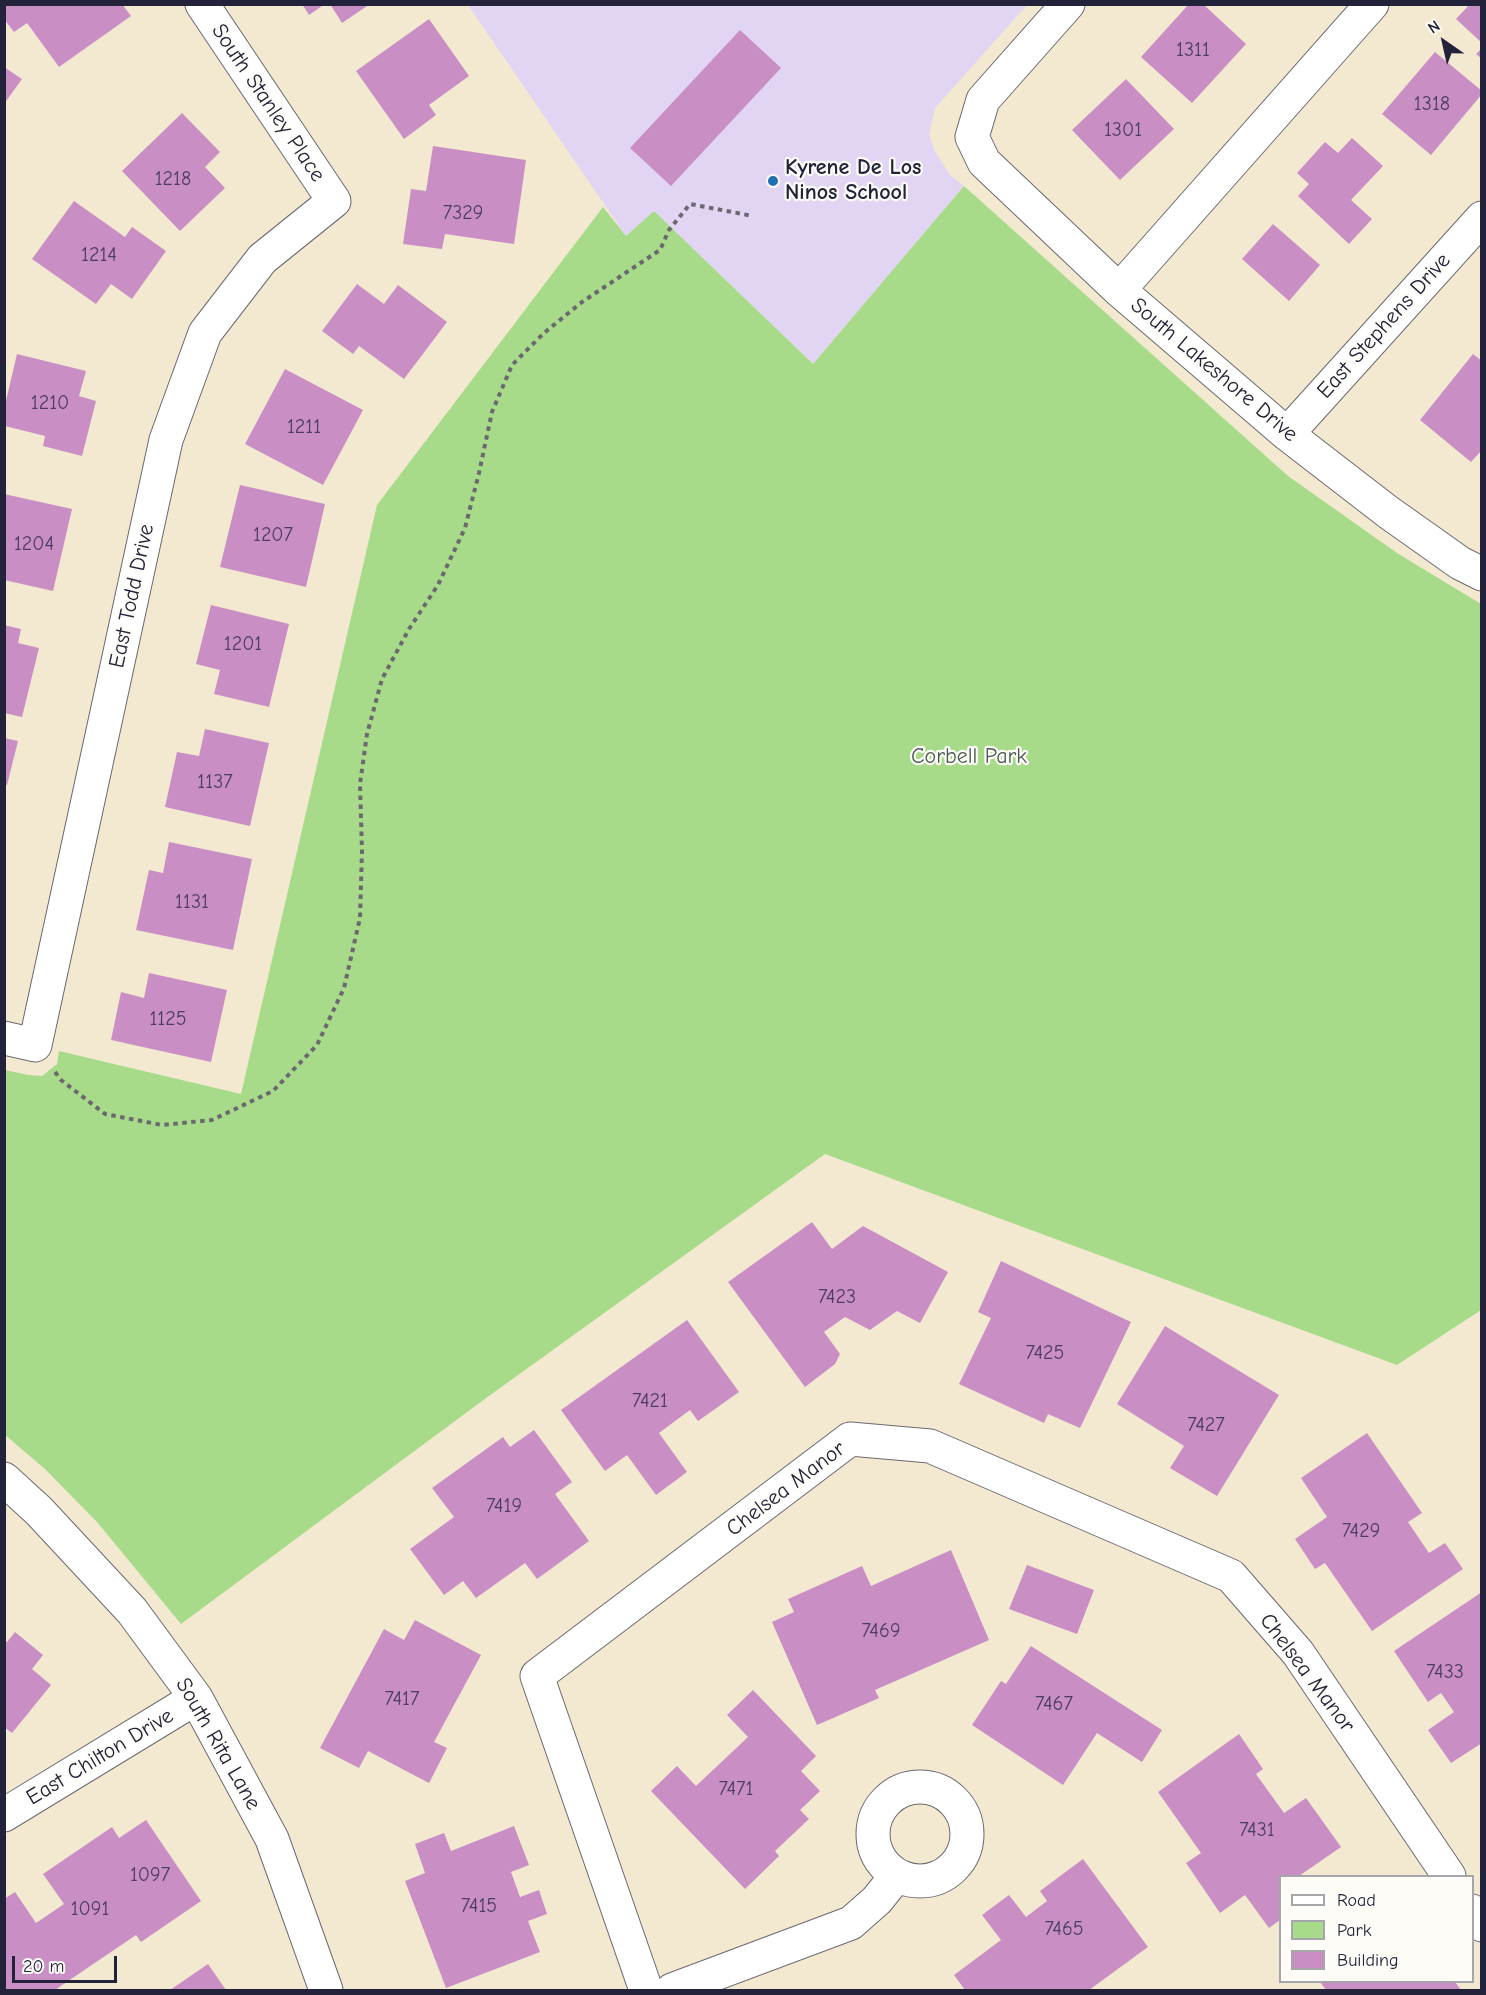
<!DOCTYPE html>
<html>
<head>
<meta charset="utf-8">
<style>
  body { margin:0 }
  #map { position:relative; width:1486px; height:1995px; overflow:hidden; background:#f3e9d1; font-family:"Comic Neue",sans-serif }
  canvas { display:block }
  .frame { position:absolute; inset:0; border:6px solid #22223b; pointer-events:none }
  .legend { position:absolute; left:1279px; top:1875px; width:195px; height:108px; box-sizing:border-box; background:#fdfcf7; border:2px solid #a5a5ac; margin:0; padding:8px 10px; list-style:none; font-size:18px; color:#22223b }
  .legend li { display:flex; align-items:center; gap:12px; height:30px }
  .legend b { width:30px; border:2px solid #a5a5ac }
  .north { position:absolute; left:1414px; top:12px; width:60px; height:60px; -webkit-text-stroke:4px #fdfcf7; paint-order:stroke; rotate:326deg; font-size:16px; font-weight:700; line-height:24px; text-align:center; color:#22223b }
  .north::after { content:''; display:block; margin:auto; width:21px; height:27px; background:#22223b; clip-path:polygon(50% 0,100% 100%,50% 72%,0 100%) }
  .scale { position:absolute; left:12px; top:1956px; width:105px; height:27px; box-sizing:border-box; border:3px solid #22223b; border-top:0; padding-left:8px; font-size:18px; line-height:21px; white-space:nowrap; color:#22223b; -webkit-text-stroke:4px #fdfcf7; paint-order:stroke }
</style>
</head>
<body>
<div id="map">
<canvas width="1486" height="1995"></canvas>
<div class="frame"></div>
<ul class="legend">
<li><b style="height:8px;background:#fff"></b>Road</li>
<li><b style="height:16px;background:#a7db8a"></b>Park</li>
<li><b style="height:16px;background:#c98fc5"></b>Building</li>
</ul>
<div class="north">N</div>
<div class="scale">20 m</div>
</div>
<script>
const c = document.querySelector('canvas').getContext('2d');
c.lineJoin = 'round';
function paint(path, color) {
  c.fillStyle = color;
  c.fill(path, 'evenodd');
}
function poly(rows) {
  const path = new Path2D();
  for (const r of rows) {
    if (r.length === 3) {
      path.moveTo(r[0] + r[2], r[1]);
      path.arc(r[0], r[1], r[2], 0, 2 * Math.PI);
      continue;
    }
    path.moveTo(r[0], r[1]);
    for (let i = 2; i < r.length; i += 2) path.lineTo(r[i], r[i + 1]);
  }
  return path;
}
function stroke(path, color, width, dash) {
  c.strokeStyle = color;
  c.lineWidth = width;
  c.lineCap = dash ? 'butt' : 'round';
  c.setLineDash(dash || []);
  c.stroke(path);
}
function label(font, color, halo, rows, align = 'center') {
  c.font = font + ' "Comic Neue",sans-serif';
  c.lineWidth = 4.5;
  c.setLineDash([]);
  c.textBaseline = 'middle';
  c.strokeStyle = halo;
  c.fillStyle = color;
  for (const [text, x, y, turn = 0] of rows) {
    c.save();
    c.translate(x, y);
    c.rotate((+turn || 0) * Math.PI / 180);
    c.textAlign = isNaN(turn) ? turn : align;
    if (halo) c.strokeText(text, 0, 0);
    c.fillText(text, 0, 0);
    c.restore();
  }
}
const built = poly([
  [468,5,1027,5,935,108,929,134,934,150,950,175,964,186,813,364,654,211,626,236]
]);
const green = poly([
  [964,186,1288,476,1397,553,1481,604,1481,1310,1397,1365,825,1154,482,1401,181,1624,97,1522,45,1469,5,1435,5,1070,28,1075,42,1076,57,1064,59,1051,241,1094,377,505,603,207,626,236,654,211,813,364]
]);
const building = poly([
  [4,4,122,4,131,16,59,67,27,23,14,32,4,19],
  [302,4,325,4,309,15],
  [330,4,370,4,342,23],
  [1189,4,1203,4,1246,44,1192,103,1141,57],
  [1470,4,1482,4,1482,43,1456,19],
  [429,19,469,76,429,105,436,115,404,139,356,71],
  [740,30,781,68,671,186,630,148],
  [1482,48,1482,59,1476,54],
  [1435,52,1482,91,1482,94,1431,155,1382,114],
  [4,67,22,79,4,104],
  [1126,79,1174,129,1120,180,1072,130],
  [182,113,220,152,205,167,225,188,180,231,122,171],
  [1352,138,1383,166,1351,200,1372,219,1349,244,1298,196,1309,184,1297,173,1325,142,1338,153],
  [433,146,526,160,514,244,445,234,442,249,403,244,411,189,426,191],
  [74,201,125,237,132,227,166,251,132,299,111,284,96,304,32,259],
  [1273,224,1320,265,1289,301,1242,259],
  [357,284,384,304,398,285,447,322,404,379,359,346,353,354,322,331],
  [17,354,86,371,79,396,96,401,82,456,43,446,45,436,5,426,5,405],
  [1473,354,1482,361,1482,450,1471,462,1420,420],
  [285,369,363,410,323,485,245,444],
  [240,485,325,504,306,587,220,567],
  [4,494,72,509,53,591,4,580],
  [211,605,289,624,269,707,214,694,220,670,196,664],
  [4,625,21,629,18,643,39,648,22,717,4,713],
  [205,729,269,743,250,826,165,807,177,752,199,756],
  [4,738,18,741,7,785,4,784],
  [169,842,252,859,233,950,136,930,149,870,163,873],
  [149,973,227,990,211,1062,111,1040,121,992,144,998],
  [812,1222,832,1249,863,1226,948,1272,920,1323,897,1311,870,1330,845,1317,824,1332,840,1354,835,1364,805,1387,728,1282],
  [1001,1261,1131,1322,1080,1428,1048,1414,1044,1423,959,1384,991,1318,978,1312],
  [687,1320,739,1392,698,1421,690,1410,659,1433,687,1472,656,1495,627,1455,605,1471,561,1410],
  [1165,1326,1279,1395,1217,1496,1170,1468,1184,1446,1117,1404],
  [534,1430,572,1482,555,1494,589,1541,537,1579,525,1563,476,1598,463,1581,444,1595,410,1549,454,1517,432,1488,503,1437,510,1447],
  [1367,1433,1422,1513,1408,1522,1429,1553,1445,1543,1463,1569,1372,1631,1325,1563,1315,1569,1295,1539,1327,1517,1301,1478],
  [951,1550,989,1640,875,1690,879,1698,817,1725,772,1622,794,1612,788,1599,862,1566,871,1586],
  [1027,1565,1094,1590,1077,1634,1009,1609],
  [1482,1592,1482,1743,1451,1763,1428,1730,1454,1712,1441,1693,1428,1702,1394,1651],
  [415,1620,481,1655,434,1742,447,1748,429,1783,368,1751,359,1768,320,1748,384,1629,404,1640],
  [15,1632,43,1655,32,1669,51,1685,12,1733,4,1727,4,1640,7,1642],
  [1031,1646,1162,1730,1142,1762,1097,1733,1063,1785,972,1725,1001,1681,1006,1684],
  [753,1690,816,1756,801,1771,820,1791,800,1810,809,1819,775,1851,779,1856,745,1889,651,1791,677,1766,696,1786,748,1737,727,1715],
  [1239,1734,1263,1769,1256,1774,1284,1813,1306,1798,1341,1847,1299,1876,1280,1876,1280,1920,1269,1928,1245,1895,1220,1913,1186,1863,1201,1853,1158,1792],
  [146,1820,201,1901,141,1942,136,1935,55,1990,4,1990,4,1899,15,1892,36,1923,64,1904,43,1874,112,1827,119,1838],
  [514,1826,529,1865,511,1872,520,1897,539,1890,547,1914,528,1921,540,1952,446,1988,405,1881,425,1873,415,1844,444,1833,451,1851],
  [1083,1859,1148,1947,1089,1990,965,1990,954,1975,1001,1940,982,1915,1009,1895,1026,1917,1047,1901,1040,1891],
  [208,1964,226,1990,170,1990],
  [1320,1982,1455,1982,1461,1990,1326,1990]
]);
const path = poly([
  [55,1072,61,1080,105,1114,162,1125,212,1120,273,1091,317,1045,344,988,360,918,362,851,360,784,367,734,382,679,409,629,438,585,465,528,479,473,492,412,512,365,544,333,582,302,660,250,669,230,690,204,753,216]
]);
const minor = poly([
  [1068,4,983,100,972,137,984,162,1119,290,1287,434,1388,512,1460,563,1482,574],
  [1119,290,1372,4],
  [1287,434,1482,218],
  [4,1038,35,1045,166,440,205,333,262,259,334,201,202,4],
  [4,1479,39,1511,132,1611,196,1698,272,1839,326,1990],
  [920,1834,47],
  [4,1815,196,1698],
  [1472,1911,1482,1925],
  [646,1990,537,1676,850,1439,930,1446,1231,1576,1298,1653,1449,1876],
  [672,1990,851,1923,877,1900,897,1875]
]);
const markers = [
  [773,181,6,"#1f6fb2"]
];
const numberNames = [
  ["1311",1193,50],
  ["1318",1432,104],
  ["1301",1123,130],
  ["1218",173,179],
  ["7329",463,213],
  ["1214",99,255],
  ["1210",50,403],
  ["1211",304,427],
  ["1207",273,535],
  ["1204",34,544],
  ["1201",243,644],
  ["1137",215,782],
  ["1131",192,902],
  ["1125",168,1019],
  ["7423",837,1297],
  ["7425",1045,1353],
  ["7421",650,1401],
  ["7427",1206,1425],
  ["7419",504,1506],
  ["7429",1361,1531],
  ["7469",881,1631],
  ["7433",1445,1672],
  ["7417",402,1699],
  ["7467",1054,1704],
  ["7471",736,1789],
  ["7431",1257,1830],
  ["1097",150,1875],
  ["7415",479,1906],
  ["1091",90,1909],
  ["7465",1064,1929]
];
const streetNames = [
  ["South Stanley Place",268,103,56],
  ["East Stephens Drive",1384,326,-48],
  ["South Lakeshore Drive",1214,370,40],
  ["East Todd Drive",132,596,-78],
  ["Chelsea Manor",786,1489,-37],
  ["Chelsea Manor",1307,1673,53],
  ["South Rita Lane",218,1744,60],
  ["East Chilton Drive",100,1757,-31]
];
const poiNames = [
  ["Kyrene De Los",785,168],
  ["Ninos School",785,193]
];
const parkNames = [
  ["Corbell Park",969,757]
];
paint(built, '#e2d4f3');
paint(green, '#a7db8a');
paint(building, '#c98fc5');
stroke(minor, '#6b6870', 35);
stroke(path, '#6b6870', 4, [4.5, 4.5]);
stroke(minor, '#fff', 33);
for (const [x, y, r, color] of markers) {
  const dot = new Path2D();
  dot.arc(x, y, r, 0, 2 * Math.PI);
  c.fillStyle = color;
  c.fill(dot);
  stroke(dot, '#fdfcf7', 2);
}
label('20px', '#4c3d5e', null, numberNames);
label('22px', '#22223b', '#fdfcf7', streetNames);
label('bold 22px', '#22223b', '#fdfcf7', poiNames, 'left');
label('22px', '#4a5a53', '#fdfcf7', parkNames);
</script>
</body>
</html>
